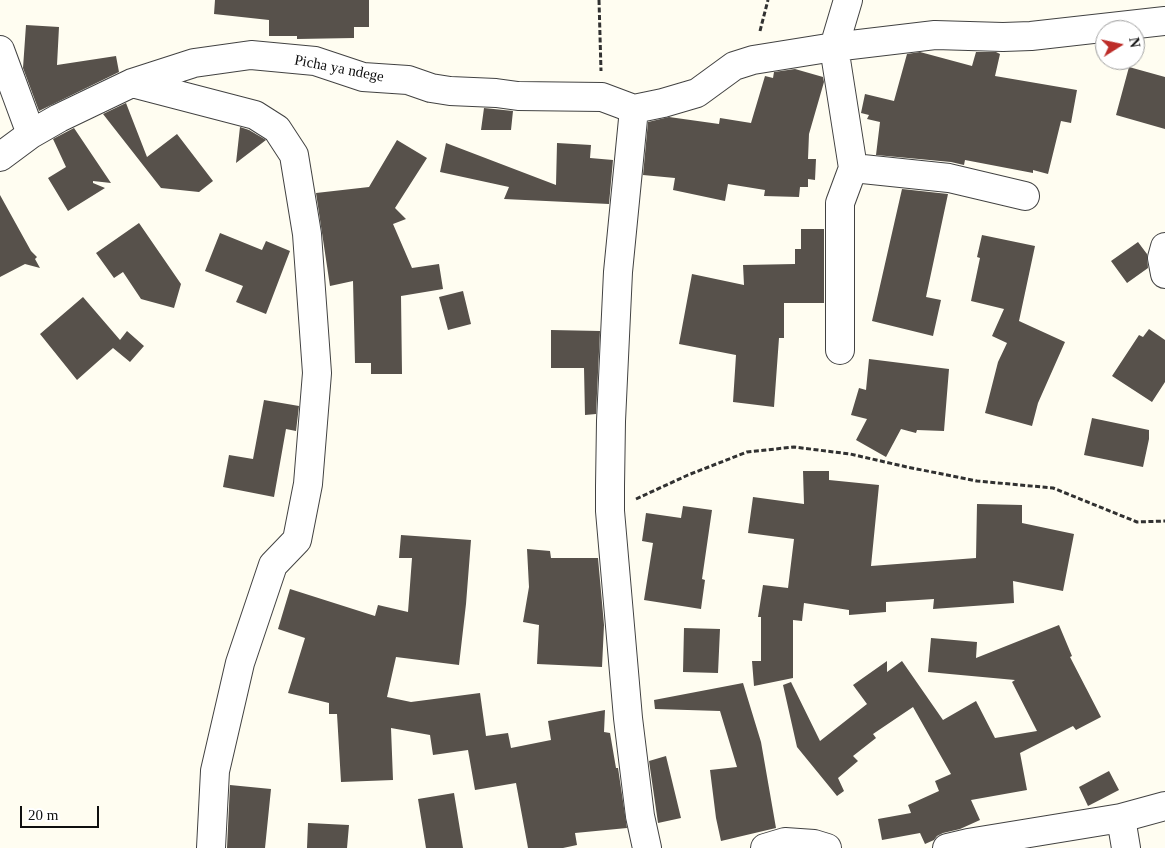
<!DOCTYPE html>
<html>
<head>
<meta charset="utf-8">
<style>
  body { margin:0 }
  #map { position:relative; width:1165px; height:848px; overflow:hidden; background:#fffdf1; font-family:"Times New Roman",serif }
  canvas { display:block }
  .north { position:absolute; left:1095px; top:20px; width:50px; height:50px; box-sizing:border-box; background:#fff; border:1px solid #9f9f9f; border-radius:50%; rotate:80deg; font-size:14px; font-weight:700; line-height:20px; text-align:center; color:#0f0f0f }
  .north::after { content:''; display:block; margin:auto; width:18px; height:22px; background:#bd2c28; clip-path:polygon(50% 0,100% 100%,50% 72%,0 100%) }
  .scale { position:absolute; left:20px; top:806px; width:79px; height:22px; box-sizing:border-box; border:2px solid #0f0f0f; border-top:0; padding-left:6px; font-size:15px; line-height:18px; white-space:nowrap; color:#0f0f0f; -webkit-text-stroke:4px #fff; paint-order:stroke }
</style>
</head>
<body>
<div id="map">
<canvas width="1165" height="848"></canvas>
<div class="north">N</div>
<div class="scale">20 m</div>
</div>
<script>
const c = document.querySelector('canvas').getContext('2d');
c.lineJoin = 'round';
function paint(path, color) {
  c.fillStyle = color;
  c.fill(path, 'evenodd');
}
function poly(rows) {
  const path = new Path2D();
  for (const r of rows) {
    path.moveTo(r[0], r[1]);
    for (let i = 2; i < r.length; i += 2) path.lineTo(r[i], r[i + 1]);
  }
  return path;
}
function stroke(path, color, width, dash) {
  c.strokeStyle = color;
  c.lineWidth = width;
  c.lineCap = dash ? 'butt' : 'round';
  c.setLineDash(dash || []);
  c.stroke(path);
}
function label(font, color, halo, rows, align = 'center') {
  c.font = font + ' "Times New Roman",serif';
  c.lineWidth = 5;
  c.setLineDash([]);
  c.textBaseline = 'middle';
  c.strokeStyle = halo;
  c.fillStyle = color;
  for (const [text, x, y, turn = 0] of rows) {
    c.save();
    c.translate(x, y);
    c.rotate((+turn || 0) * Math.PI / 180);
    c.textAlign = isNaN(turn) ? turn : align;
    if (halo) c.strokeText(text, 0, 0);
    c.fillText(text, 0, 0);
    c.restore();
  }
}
const building = poly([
  [215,0,369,0,369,27,354,27,354,38,297,39,297,36,269,36,269,20,214,14],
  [26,25,59,27,57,65,116,56,119,72,39,111,23,68],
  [920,52,972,66,976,52,996,52,1000,54,995,76,1077,90,1071,123,1061,121,1048,174,1033,170,1033,173,965,160,964,165,951,162,876,155,880,122,867,119,869,115,861,113,865,94,894,101,907,54],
  [1129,67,1165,77,1165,129,1116,115],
  [795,69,823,77,824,82,809,134,808,159,816,159,815,180,808,179,808,187,800,187,799,197,764,196,765,190,728,184,725,201,673,190,675,178,643,175,648,122,669,117,719,124,720,118,751,123,765,76,773,78,774,72],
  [126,103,147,157,177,134,213,181,199,192,161,188,103,114],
  [484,108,513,111,511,130,481,130],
  [240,127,249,130,266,140,236,163],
  [74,128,111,183,93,181,93,183,105,188,68,211,48,178,66,167,53,139],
  [397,140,427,158,395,208,406,219,393,224,412,268,439,264,443,289,401,296,402,374,371,374,371,363,355,363,353,281,330,286,316,193,369,187],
  [446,143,556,185,557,143,591,145,590,158,613,160,609,204,504,199,509,187,440,172],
  [902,189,948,194,926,297,941,300,933,336,872,321],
  [0,195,31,251,37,257,35,259,40,268,25,264,0,277],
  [139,223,181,284,174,308,141,299,123,272,114,278,96,253],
  [801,229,824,229,824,303,784,303,784,338,779,338,774,407,733,402,736,355,679,344,692,274,744,285,743,265,795,264,795,249,801,249],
  [220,233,262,250,266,241,290,251,266,314,236,302,243,286,205,271],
  [982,235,1035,246,1019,321,1065,342,1038,403,1032,426,985,413,998,362,1007,343,992,336,1004,309,971,301,980,258,977,257],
  [1138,242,1147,254,1148,268,1127,283,1111,261],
  [463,291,471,324,448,330,439,297],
  [83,297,120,340,127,331,144,346,130,362,113,348,77,380,40,334],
  [1149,329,1165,340,1165,382,1152,402,1112,376,1139,335,1143,337],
  [551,330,600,331,596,414,585,415,584,368,551,368],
  [869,359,949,369,944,431,917,430,916,433,901,429,886,457,856,440,867,419,851,415,859,388,866,390],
  [264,400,299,406,296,431,286,429,274,497,223,487,229,455,253,459],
  [1092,418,1149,430,1149,439,1143,467,1084,455],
  [803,471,829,471,829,480,879,485,871,566,976,558,977,504,1022,505,1022,523,1074,534,1063,591,1013,581,1014,603,933,609,934,599,886,602,886,612,849,615,849,610,804,603,802,621,793,620,793,678,754,686,752,661,761,661,761,617,758,617,763,585,788,588,794,539,748,533,753,497,804,504],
  [683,506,712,510,702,579,705,580,701,609,644,600,653,543,642,541,646,513,681,518],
  [401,535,471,540,466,604,459,665,396,657,387,697,411,702,480,693,486,736,508,733,511,748,551,740,548,721,605,710,604,732,610,733,616,768,618,768,627,828,575,833,577,845,563,848,528,848,516,783,475,790,468,750,433,755,430,735,391,728,393,780,341,782,337,714,329,714,329,703,288,693,305,638,278,629,290,589,375,616,378,605,408,612,412,558,399,558],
  [527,549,550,551,551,558,598,558,604,625,602,667,537,664,539,625,523,622,529,587],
  [1059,625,1072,656,1070,657,1101,717,1076,730,1073,726,1020,753,1027,790,971,800,980,820,960,829,943,833,937,836,934,840,925,844,920,833,882,840,878,819,911,813,908,805,939,791,935,781,951,774,913,707,873,734,876,738,853,756,858,761,838,778,844,791,837,796,797,747,783,685,791,682,820,741,867,704,853,685,887,661,887,672,902,661,943,720,976,701,995,738,1037,731,1012,682,1015,680,928,672,931,638,977,642,976,658],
  [684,628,720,629,718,673,683,672],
  [743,683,761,742,776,828,721,841,716,818,710,770,737,767,720,711,655,709,654,700],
  [666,756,681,818,658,823,649,761],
  [1109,771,1119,790,1088,806,1079,787],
  [230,785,271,789,265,848,227,848],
  [454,793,463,848,426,848,418,799],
  [308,823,349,825,347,848,307,848]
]);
const path = poly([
  [599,0,601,71],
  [760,31,768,0],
  [636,499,688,475,747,452,794,447,850,454,907,467,977,481,1053,488,1137,522,1165,521]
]);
const minor = poly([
  [0,50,31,134],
  [132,83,255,115,277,129,294,155,307,234,317,373,308,484,297,540,273,565,240,663,215,771,211,848],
  [634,109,663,103,697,93,734,66,753,60,834,47,848,0],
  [0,157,31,134,59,118,132,83,194,63,251,55,315,61,363,77,408,80,431,88,450,91,496,93,518,96,602,97,634,109,618,272,611,421,610,486,610,511,628,718,640,816,647,848],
  [853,168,949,178,1025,196],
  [1165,247,1162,258,1165,274],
  [840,350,840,203,853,168,834,47,935,35,1003,37,1031,36,1165,21],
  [1121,818,1126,848],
  [765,848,785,842,814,844,827,848],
  [947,848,968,843,1121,818,1165,806]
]);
const streetNames = [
  ["Picha ya ndege",339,69,11]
];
paint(building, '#57514b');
stroke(minor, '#424242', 30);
stroke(path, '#313131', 3, [5, 2.5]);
stroke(minor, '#fff', 28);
label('15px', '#0f0f0f', '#fff', streetNames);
</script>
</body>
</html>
